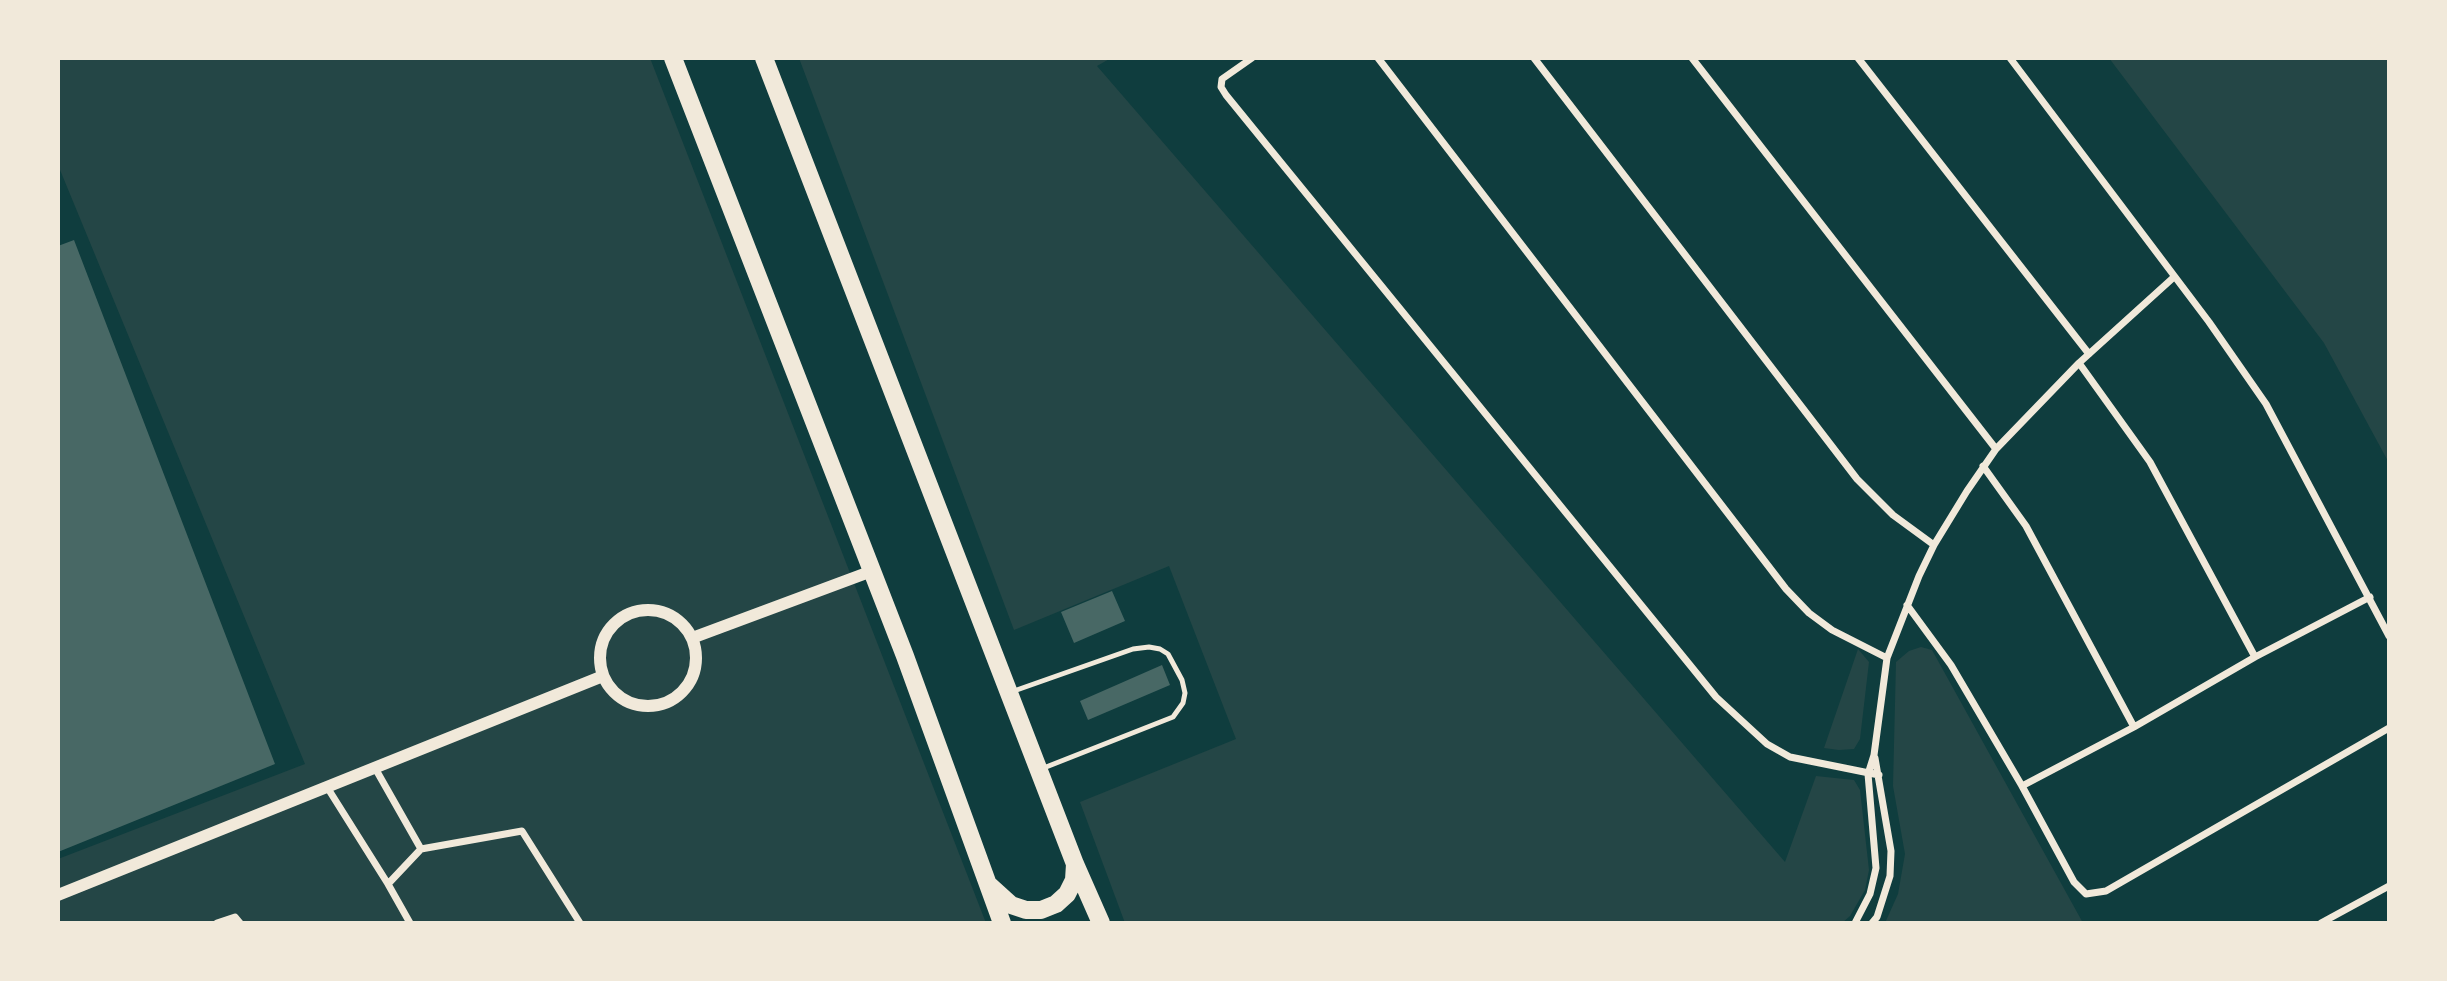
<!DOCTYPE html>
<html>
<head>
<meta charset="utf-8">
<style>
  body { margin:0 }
  #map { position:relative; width:2447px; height:981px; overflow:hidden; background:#0f3d3e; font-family:Quicksand,sans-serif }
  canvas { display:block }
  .frame { position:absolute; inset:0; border:60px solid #f1e9da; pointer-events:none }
</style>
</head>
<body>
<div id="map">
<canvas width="2447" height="981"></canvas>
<div class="frame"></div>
</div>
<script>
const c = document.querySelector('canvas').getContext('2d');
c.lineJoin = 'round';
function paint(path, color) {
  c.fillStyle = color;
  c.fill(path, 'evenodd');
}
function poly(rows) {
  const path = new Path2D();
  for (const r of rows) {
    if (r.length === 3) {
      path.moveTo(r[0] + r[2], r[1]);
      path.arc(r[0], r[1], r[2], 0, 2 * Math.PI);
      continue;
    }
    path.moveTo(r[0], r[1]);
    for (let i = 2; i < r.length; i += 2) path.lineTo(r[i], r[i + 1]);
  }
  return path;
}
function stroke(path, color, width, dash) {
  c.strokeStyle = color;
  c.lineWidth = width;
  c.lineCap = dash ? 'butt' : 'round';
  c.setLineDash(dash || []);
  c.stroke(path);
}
const green = poly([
  [58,58,650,58,986,923,58,923,58,859,305,764,58,165],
  [799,58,1111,58,1097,66,1785,862,1816,776,1854,780,1860,790,1869,870,1865,890,1850,916,1842,923,1125,923,1080,802,1236,739,1169,566,1014,630],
  [2109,58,2389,58,2389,463,2324,343],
  [1921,647,1932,650,2083,923,1885,923,1898,894,1905,854,1893,786,1896,662,1909,651],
  [1858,649,1869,662,1860,739,1854,749,1839,750,1824,748]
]);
const building = poly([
  [74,240,275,764,58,852,58,246],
  [1112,591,1125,621,1074,643,1061,612],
  [1162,665,1170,685,1088,720,1080,701]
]);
const service = poly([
  [1011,692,1133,649,1149,647,1160,649,1168,654,1182,680,1185,693,1183,703,1173,717,1041,769]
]);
const minor = poly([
  [1252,58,1222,79,1221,87,1226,95,1716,697,1767,744,1790,757,1879,775],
  [1378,58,1786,589,1809,613,1832,630,1887,658],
  [1534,58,1857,479,1893,515,1934,545],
  [1692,58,1996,449],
  [1858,58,2089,354],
  [2010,58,2209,322,2266,404,2389,636],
  [2079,363,2150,462,2255,657],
  [1983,466,2026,526,2134,727],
  [1907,605,1951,665,2022,786,2074,882,2086,894,2106,891,2389,728],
  [2022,786,2134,727,2255,657,2370,597],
  [327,787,388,884,421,849,375,768],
  [421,849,522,831,580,923],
  [388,884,410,923],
  [217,923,235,917,240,923],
  [1855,923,1870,894,1876,868,1868,774,1874,755,1887,658,1919,576,1934,545,1967,491,1996,449,2079,363,2174,277],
  [1872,923,1877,917,1890,876,1891,851,1875,758],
  [2321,923,2389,886]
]);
const tertiary = poly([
  [648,658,48],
  [692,638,872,571],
  [58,895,603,676]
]);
const primary = poly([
  [673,58,905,656,1002,923],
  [764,58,1075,864,1101,923],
  [990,886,1011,905,1026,910,1041,910,1056,904,1067,894,1074,880,1075,864]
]);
paint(green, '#244646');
paint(building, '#486865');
stroke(service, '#f1e9da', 5);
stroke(minor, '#f1e9da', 7);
stroke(tertiary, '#f1e9da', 12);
stroke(primary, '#f1e9da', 18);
</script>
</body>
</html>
